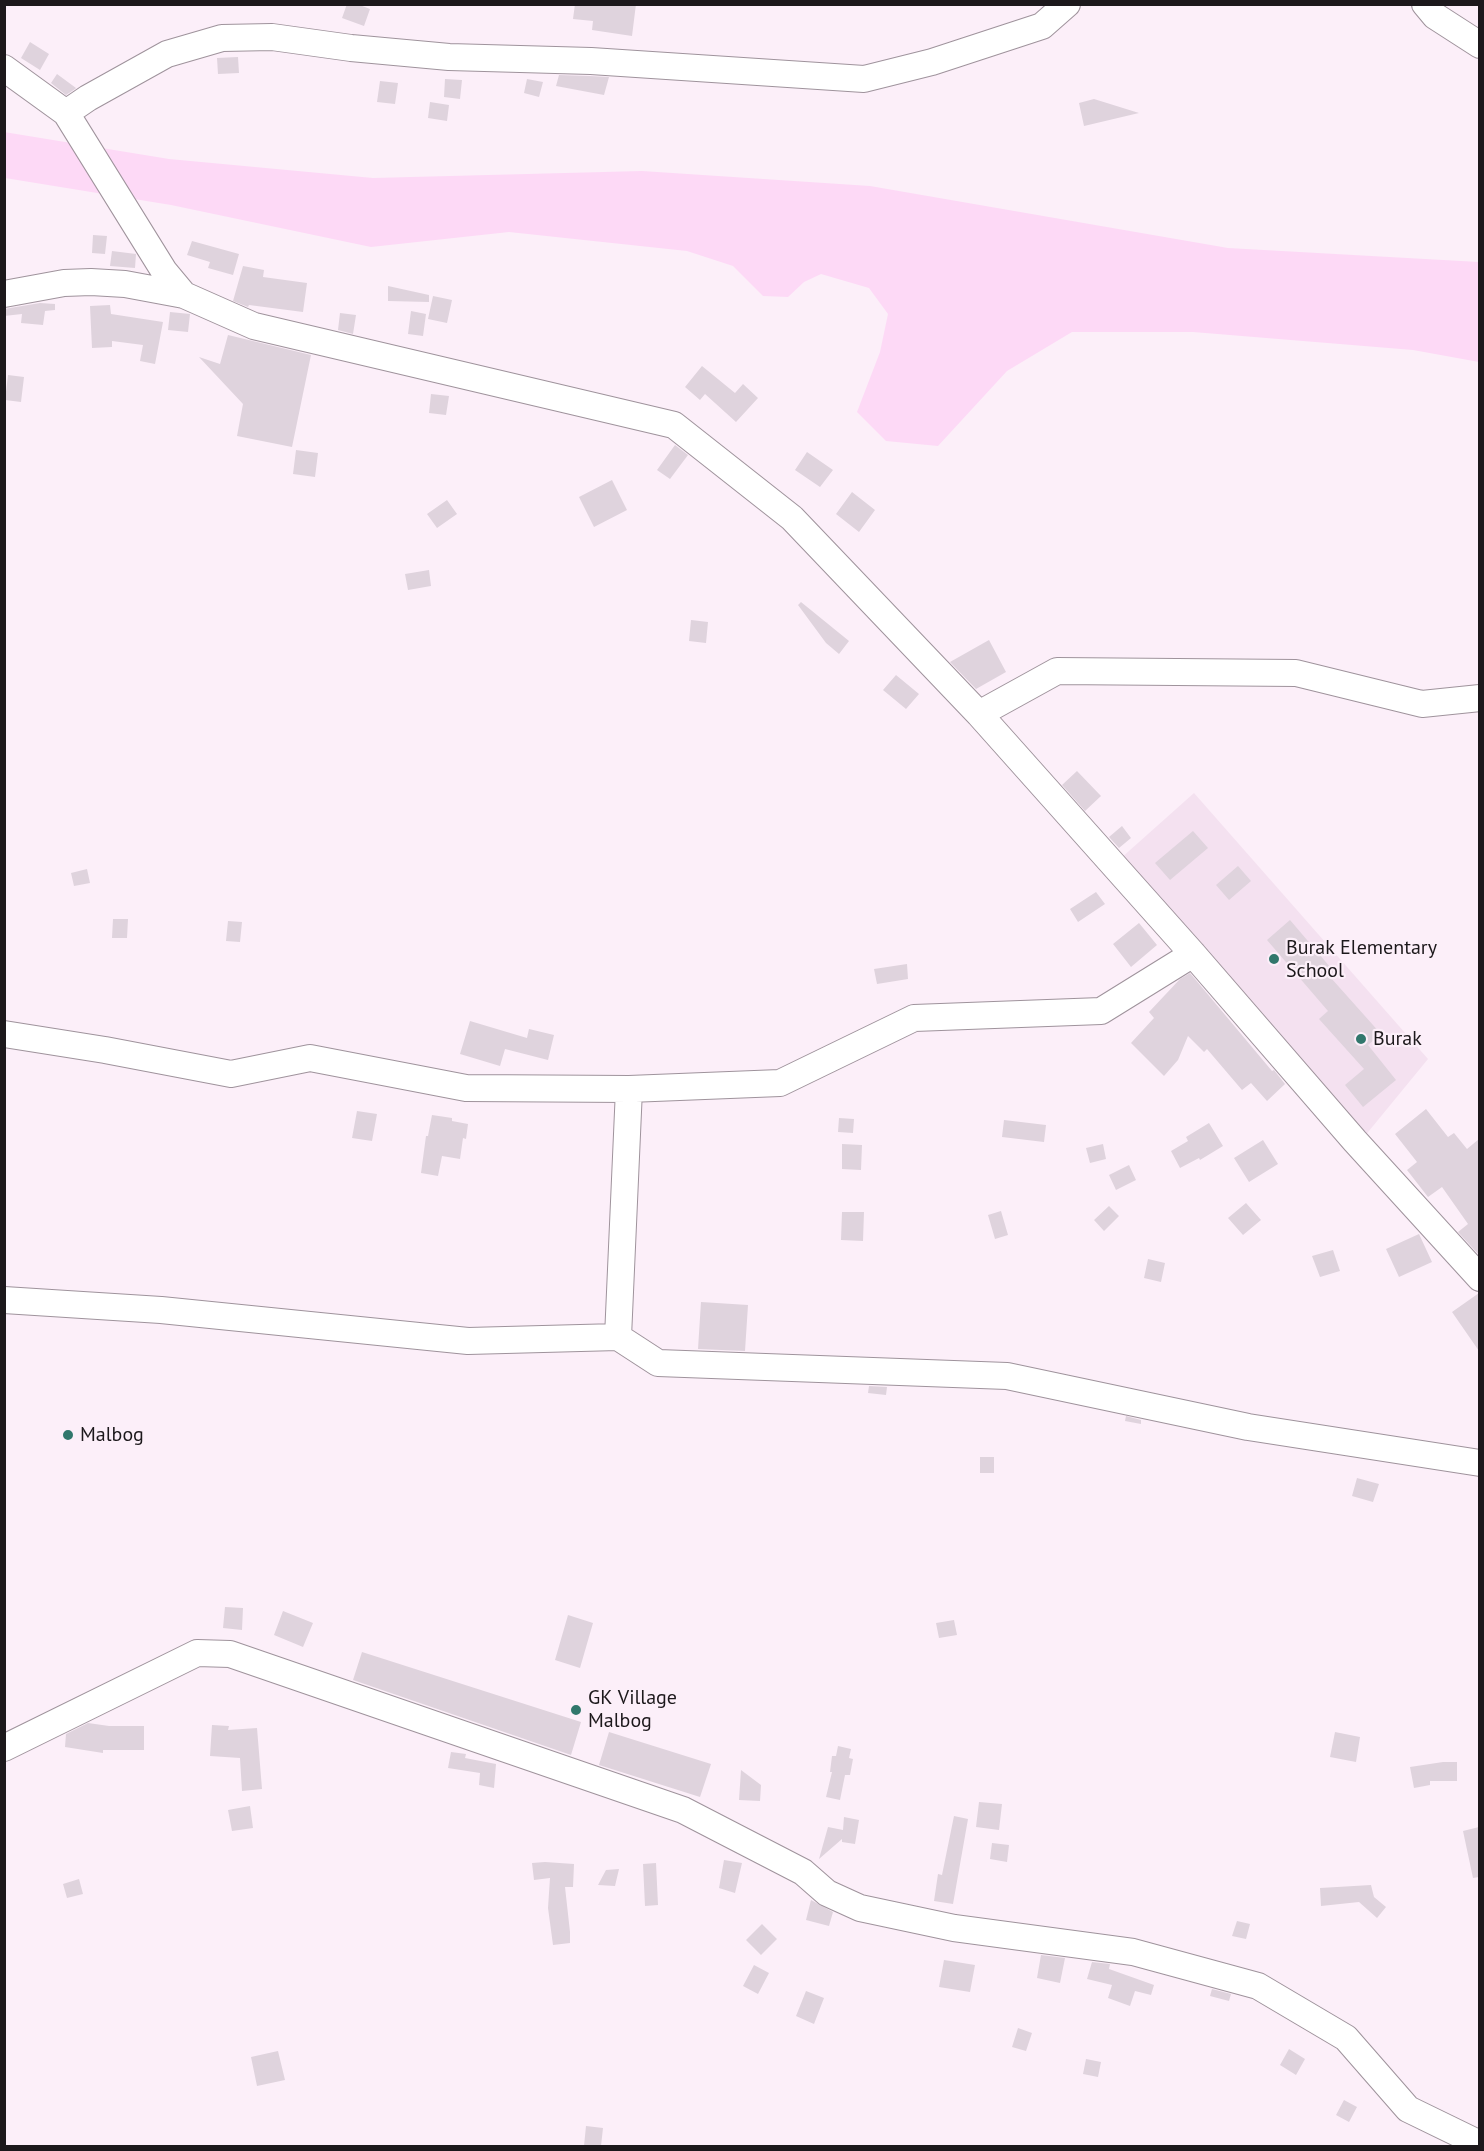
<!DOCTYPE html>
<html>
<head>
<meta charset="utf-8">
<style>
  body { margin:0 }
  #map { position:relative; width:1484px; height:2151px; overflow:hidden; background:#fceff9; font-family:"PT Sans",sans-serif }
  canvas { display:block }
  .frame { position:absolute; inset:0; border:6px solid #1c181b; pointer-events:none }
</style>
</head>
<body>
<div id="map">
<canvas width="1484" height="2151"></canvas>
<div class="frame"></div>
</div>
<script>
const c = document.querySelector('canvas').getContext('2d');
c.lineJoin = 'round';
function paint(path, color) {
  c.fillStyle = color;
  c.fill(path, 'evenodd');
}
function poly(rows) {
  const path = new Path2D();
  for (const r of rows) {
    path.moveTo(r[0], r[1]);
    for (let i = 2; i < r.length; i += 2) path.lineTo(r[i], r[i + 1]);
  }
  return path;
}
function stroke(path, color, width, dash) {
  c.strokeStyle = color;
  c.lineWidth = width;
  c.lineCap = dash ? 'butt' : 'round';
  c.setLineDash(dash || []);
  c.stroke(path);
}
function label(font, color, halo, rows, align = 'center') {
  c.font = font + ' "PT Sans",sans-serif';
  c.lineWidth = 4.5;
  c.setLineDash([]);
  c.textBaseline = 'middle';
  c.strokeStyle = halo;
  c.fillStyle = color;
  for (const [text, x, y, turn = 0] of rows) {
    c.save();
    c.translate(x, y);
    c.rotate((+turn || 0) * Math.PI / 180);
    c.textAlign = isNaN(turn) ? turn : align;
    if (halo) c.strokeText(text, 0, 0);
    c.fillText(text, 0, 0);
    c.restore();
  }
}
const built = poly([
  [1194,793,1428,1059,1364,1137,1120,859]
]);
const green = poly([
  [4,132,169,159,373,178,642,171,870,186,1228,248,1479,262,1479,362,1413,350,1193,332,1072,332,1007,371,938,446,886,441,857,412,880,352,888,314,869,288,821,274,804,282,788,297,763,296,733,266,687,251,509,232,371,247,171,205,5,178]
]);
const building = poly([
  [347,4,357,4,370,9,364,26,342,18],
  [575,4,636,4,632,36,592,30,593,21,573,19],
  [30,42,49,54,40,70,21,58],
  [238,57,239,73,218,74,217,58],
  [57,74,76,88,75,89,66,95,51,83],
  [559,75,590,76,609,77,604,95,556,86],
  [445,79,462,80,460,99,444,97],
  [527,79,543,82,539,97,524,93],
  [380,81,398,83,395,104,377,102],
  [1094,99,1139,113,1084,126,1079,103],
  [430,102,449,105,447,121,428,118],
  [93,235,107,236,105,254,92,253],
  [192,241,239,254,233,275,208,268,210,262,187,255],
  [112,251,136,254,135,268,110,266],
  [243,266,264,270,263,277,307,283,303,312,249,305,248,307,233,301],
  [388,286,429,295,429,302,388,301],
  [433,296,452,300,447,323,428,319],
  [40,303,55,304,55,310,45,311,43,325,21,323,22,314,4,316,4,309],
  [110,305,111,314,163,322,155,364,140,361,143,345,112,341,112,347,92,348,90,306],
  [411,311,426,314,423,336,408,334],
  [170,312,190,314,188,332,168,330],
  [340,313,356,315,353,334,338,330],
  [228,335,311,355,292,447,237,436,243,404,199,357,220,364],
  [702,366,735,393,743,384,758,398,736,422,705,394,700,400,685,387],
  [8,375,24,377,21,402,5,400],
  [431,394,449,396,446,415,429,413],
  [675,445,688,455,670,479,657,470],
  [296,450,318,453,315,477,293,474],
  [807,452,833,470,820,487,795,470],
  [612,480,627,510,594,527,579,497],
  [852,492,875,510,859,532,836,514],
  [447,500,457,514,437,528,427,514],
  [429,570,431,586,408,590,405,574],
  [801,602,849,641,839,654,826,643,798,605],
  [691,620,708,622,706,643,689,641],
  [989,640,1006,672,976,689,950,662],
  [896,675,919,694,906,709,883,690],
  [1077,771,1101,796,1085,811,1062,785],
  [1122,826,1131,838,1119,848,1109,837],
  [1193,831,1208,848,1170,880,1155,863],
  [1238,866,1251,881,1229,900,1216,885],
  [87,869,90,883,74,886,71,873],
  [1096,892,1105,904,1078,922,1070,909],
  [113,919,128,919,127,938,112,938],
  [1290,920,1336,974,1331,978,1381,1034,1368,1045,1396,1080,1363,1107,1345,1085,1364,1069,1319,1019,1328,1011,1267,940],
  [228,921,242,922,240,942,226,941],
  [1139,923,1157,945,1131,967,1113,944],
  [907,964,908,979,877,984,874,969],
  [1190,973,1272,1071,1274,1070,1285,1084,1267,1101,1251,1083,1242,1090,1207,1049,1204,1052,1188,1036,1178,1060,1164,1076,1131,1043,1154,1018,1149,1012,1180,979],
  [470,1021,527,1038,529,1029,554,1035,548,1060,505,1049,500,1066,460,1054],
  [1426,1109,1448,1137,1454,1133,1467,1149,1479,1139,1479,1255,1458,1232,1468,1224,1442,1187,1428,1197,1407,1170,1417,1162,1395,1134],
  [357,1111,377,1114,372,1141,352,1138],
  [432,1115,452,1118,452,1121,468,1124,466,1139,463,1138,460,1159,442,1156,438,1176,421,1173,426,1136,428,1136],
  [839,1118,854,1119,853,1133,838,1132],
  [1004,1120,1046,1125,1044,1142,1002,1137],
  [1209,1123,1223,1146,1200,1160,1199,1158,1180,1168,1171,1151,1188,1141,1186,1137],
  [1263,1140,1278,1164,1249,1182,1234,1158],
  [842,1144,862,1145,861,1170,842,1169],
  [1103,1144,1106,1159,1090,1163,1086,1148],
  [1129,1165,1136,1180,1116,1190,1109,1175],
  [1246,1203,1261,1220,1243,1235,1228,1218],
  [1109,1206,1119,1216,1104,1231,1094,1220],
  [1001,1211,1008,1235,995,1239,988,1215],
  [842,1212,864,1212,863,1241,841,1240],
  [1419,1234,1432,1262,1399,1277,1386,1249],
  [1333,1250,1340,1271,1320,1277,1312,1256],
  [1148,1259,1165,1263,1161,1282,1144,1278],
  [1479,1293,1479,1351,1452,1312],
  [701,1302,748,1305,745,1351,698,1349],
  [869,1386,887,1387,886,1395,868,1393],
  [1126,1416,1141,1420,1141,1424,1125,1421],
  [980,1457,994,1457,994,1473,980,1473],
  [1357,1478,1379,1484,1373,1502,1352,1496],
  [225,1607,243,1608,242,1630,223,1628],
  [283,1611,313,1623,303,1647,274,1635],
  [568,1615,593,1623,580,1668,555,1660],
  [954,1620,957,1635,939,1638,936,1623],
  [362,1652,581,1722,571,1755,353,1680],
  [88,1723,109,1726,144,1726,144,1750,103,1750,103,1753,65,1747,66,1734],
  [212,1725,229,1726,228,1730,257,1728,262,1789,242,1791,240,1758,210,1756],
  [609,1732,711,1764,700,1797,599,1765],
  [1335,1732,1360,1737,1356,1762,1330,1757],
  [838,1746,851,1749,849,1758,853,1759,850,1775,845,1775,840,1800,826,1797,832,1772,830,1772,832,1756,836,1756],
  [451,1752,466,1754,465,1758,496,1764,494,1788,479,1785,480,1773,448,1768],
  [1443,1762,1457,1762,1457,1781,1430,1781,1430,1785,1414,1788,1410,1767],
  [741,1770,761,1785,760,1801,739,1800],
  [979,1802,1002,1804,999,1830,976,1827],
  [250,1806,253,1828,232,1831,228,1810],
  [954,1816,968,1819,953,1904,934,1901,938,1874,942,1875],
  [844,1817,859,1820,855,1844,842,1842,842,1839,819,1859,828,1827,843,1830],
  [1479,1827,1479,1877,1473,1878,1463,1831],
  [992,1843,1009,1845,1007,1862,990,1859],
  [724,1860,742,1863,735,1893,719,1888],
  [545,1862,574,1864,573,1887,565,1887,570,1932,570,1943,553,1945,548,1908,550,1878,534,1880,532,1863],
  [656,1863,658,1905,645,1906,643,1864],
  [619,1869,615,1886,598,1885,606,1870],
  [79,1879,83,1894,67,1898,63,1884],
  [1371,1885,1374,1897,1386,1907,1377,1918,1359,1902,1321,1906,1320,1888],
  [811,1900,833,1912,829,1926,806,1920],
  [1237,1921,1250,1924,1246,1939,1232,1936],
  [762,1924,777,1939,761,1955,746,1940],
  [1041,1955,1065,1958,1060,1983,1037,1978],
  [944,1960,975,1965,970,1992,939,1987],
  [1092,1962,1110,1964,1109,1969,1154,1985,1151,1995,1135,1991,1130,2006,1108,1998,1112,1985,1087,1979],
  [754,1965,769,1973,758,1994,743,1986],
  [1212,1989,1231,1994,1229,2001,1210,1996],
  [806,1991,824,1998,814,2024,796,2016],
  [1018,2028,1032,2033,1026,2051,1012,2047],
  [1289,2049,1305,2059,1296,2075,1280,2065],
  [278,2051,285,2080,257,2086,251,2057],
  [1086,2059,1101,2062,1098,2077,1083,2074],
  [1344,2100,1357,2107,1349,2122,1336,2115],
  [586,2126,603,2128,601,2146,584,2146]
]);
const minor = poly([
  [1425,4,1435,16,1480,45],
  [4,68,66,113,164,271,184,295,254,326,674,425,792,518,979,714,1193,954,1355,1141,1480,1278],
  [66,113,88,98,167,54,222,38,272,37,351,48,449,57,591,61,864,79,932,62,1042,26,1067,4],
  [4,294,64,283,91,282,125,284,184,295],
  [979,714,1057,671,1296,673,1422,704,1480,698],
  [4,1034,105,1050,231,1074,310,1058,466,1088,629,1089,780,1083,914,1018,1101,1011,1193,954],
  [4,1300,161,1310,468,1341,618,1337,629,1089],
  [618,1337,658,1363,1007,1376,1248,1427,1480,1463],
  [4,1748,197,1653,230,1654,683,1810,803,1872,827,1893,860,1908,954,1928,1133,1952,1258,1986,1346,2038,1408,2109,1480,2144]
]);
const markers = [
  [1274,959,6,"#31776c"],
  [1361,1039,6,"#31776c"],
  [68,1435,6,"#31776c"],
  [576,1710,6,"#31776c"]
];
const poiNames = [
  ["Burak Elementary",1286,948],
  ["School",1286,971],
  ["Burak",1373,1039],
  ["Malbog",80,1435],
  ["GK Village",588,1698],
  ["Malbog",588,1721]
];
paint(built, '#f4e1f0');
paint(green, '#fdd9f6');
paint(building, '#dfd3dd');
stroke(minor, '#9f939c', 28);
stroke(minor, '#fff', 26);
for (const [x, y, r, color] of markers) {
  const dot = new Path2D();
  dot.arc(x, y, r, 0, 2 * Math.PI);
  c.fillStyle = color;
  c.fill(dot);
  stroke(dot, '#fceff9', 2);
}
label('20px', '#1c181b', '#fceff9', poiNames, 'left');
</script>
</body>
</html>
